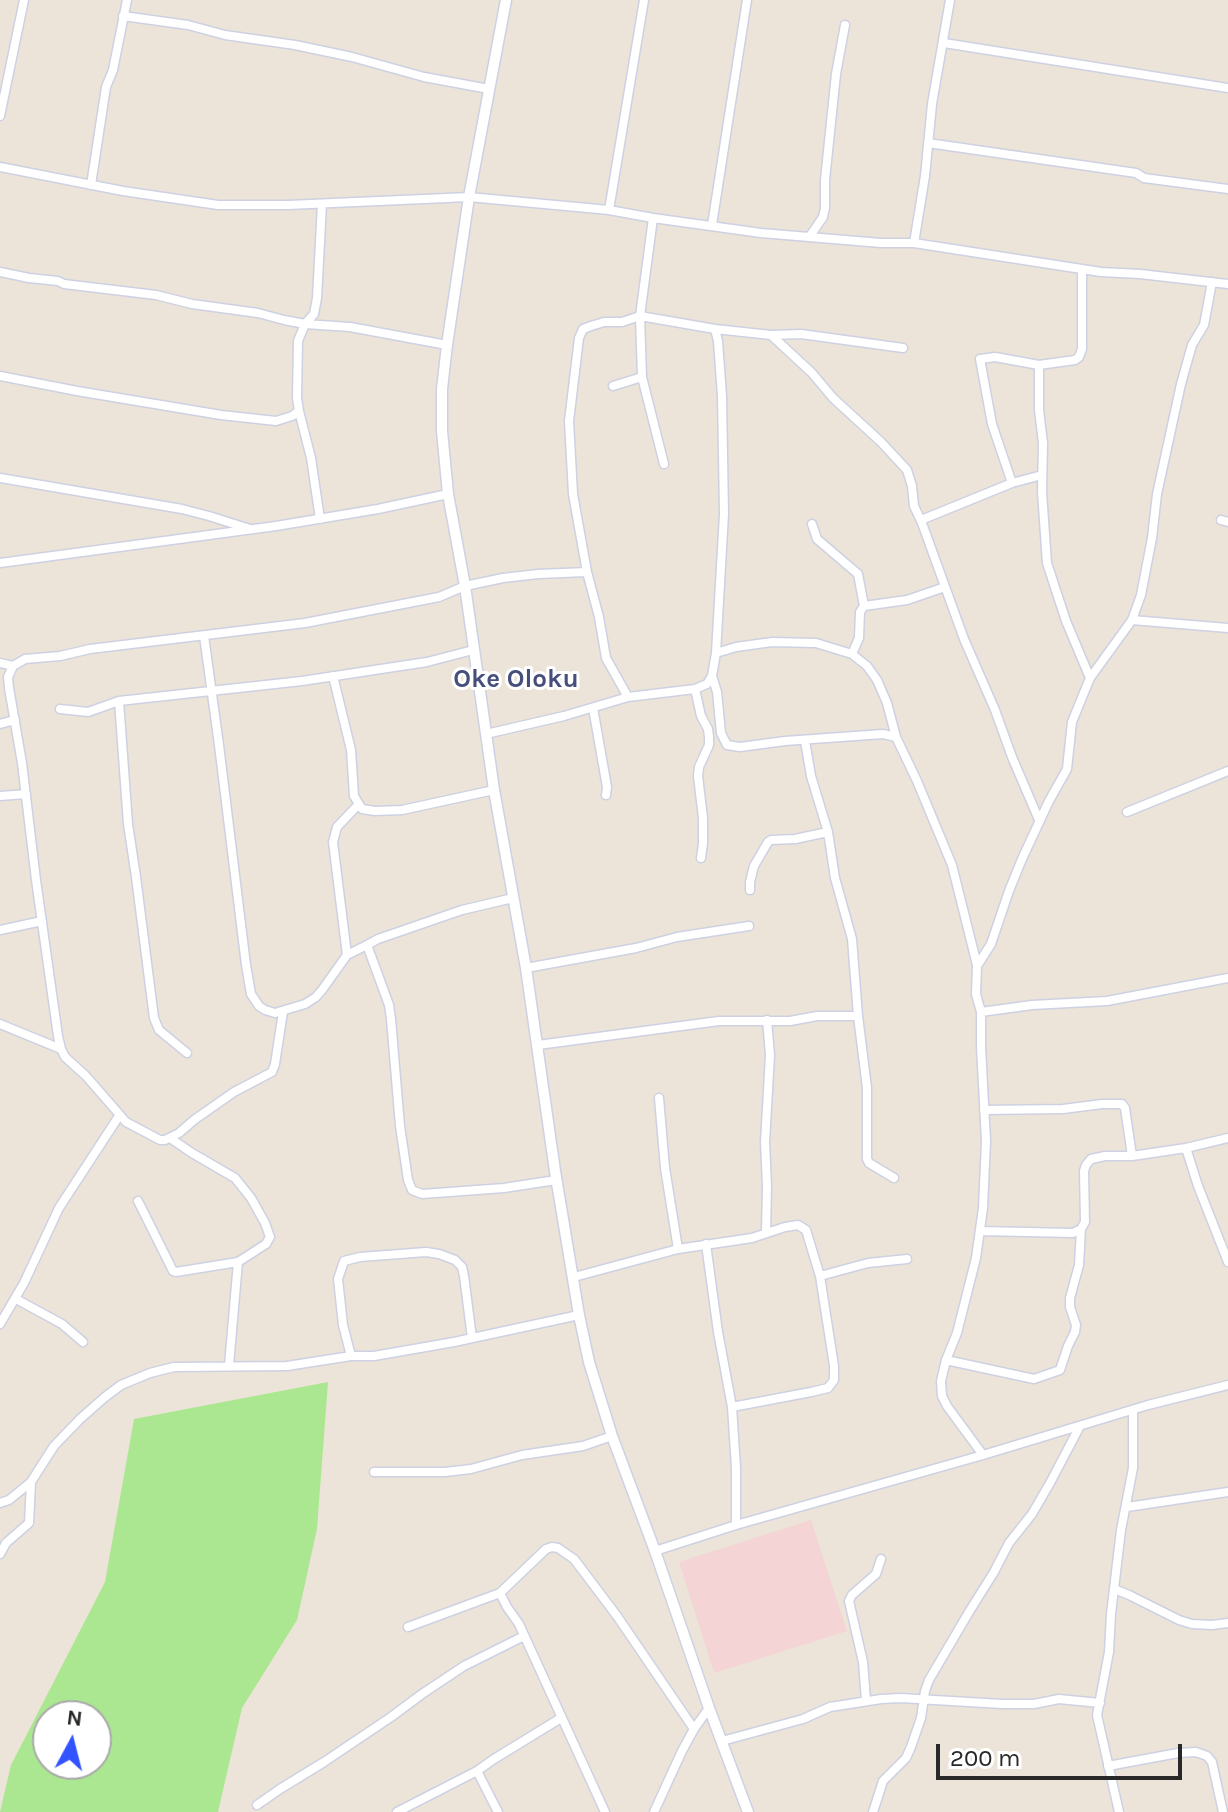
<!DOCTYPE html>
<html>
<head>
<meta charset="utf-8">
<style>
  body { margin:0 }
  #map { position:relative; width:1228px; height:1812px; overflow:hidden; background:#ece4d8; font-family:Karla,sans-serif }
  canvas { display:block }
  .north { position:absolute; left:32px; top:1700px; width:80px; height:80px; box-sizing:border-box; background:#fff; border:2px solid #a9a9a9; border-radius:50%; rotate:7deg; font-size:22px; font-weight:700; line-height:32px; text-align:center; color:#282828 }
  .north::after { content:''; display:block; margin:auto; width:28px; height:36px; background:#3253ff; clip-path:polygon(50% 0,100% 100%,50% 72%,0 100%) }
  .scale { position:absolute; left:936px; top:1744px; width:246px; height:36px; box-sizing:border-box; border:4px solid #282828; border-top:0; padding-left:10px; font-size:24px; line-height:28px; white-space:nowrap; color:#282828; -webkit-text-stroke:6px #fff; paint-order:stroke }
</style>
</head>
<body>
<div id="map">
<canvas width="1228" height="1812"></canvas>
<div class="north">N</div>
<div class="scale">200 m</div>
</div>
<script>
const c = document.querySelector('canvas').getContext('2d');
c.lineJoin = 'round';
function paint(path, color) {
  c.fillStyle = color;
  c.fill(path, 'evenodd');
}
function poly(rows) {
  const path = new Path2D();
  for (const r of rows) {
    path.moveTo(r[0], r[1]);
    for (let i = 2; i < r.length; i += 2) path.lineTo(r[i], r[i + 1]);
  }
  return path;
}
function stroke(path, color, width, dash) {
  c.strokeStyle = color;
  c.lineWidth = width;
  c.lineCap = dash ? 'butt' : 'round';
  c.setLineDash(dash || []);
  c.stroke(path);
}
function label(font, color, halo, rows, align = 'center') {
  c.font = font + ' Karla,sans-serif';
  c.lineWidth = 6;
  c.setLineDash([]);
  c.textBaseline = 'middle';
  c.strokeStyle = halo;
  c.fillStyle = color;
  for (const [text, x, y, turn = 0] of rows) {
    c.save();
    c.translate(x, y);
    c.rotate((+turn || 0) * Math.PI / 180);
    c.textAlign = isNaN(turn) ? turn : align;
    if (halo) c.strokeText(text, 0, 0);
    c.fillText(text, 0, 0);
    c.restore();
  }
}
const medical = poly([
  [811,1520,847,1631,714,1673,679,1562]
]);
const green = poly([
  [328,1382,317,1529,297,1620,242,1708,218,1812,0,1812,11,1765,105,1582,134,1419],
  [48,1716,96,1716,96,1764,48,1764]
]);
const minor = poly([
  [123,16,188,25,225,35,295,45,352,57,424,77,489,89],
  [944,43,1228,88],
  [0,116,24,0],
  [928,143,1136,173,1144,178,1228,189],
  [0,167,123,191,218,205,288,205,469,197,609,210,653,218,761,233,881,243,914,243,1101,272,1140,274,1228,284],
  [91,185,106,87,113,70,127,0],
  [609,210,644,0],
  [653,218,640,316,642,377,664,464],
  [712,225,747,0],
  [810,236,823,217,825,208,825,180,836,74,845,25],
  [914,243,925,176,932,104,950,0],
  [0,272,29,278,58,281,64,284,156,295,192,304,258,313,284,320,305,324,350,327,447,345],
  [771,335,812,373,833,398,881,442,907,470,912,486,914,506,922,523,964,639,995,710,1012,757,1039,820],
  [1039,365,1039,410,1043,443,1042,492,1047,563,1066,621,1090,678],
  [0,376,77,391,221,415,276,421,292,416,299,411,297,398,298,341,305,324,314,314,317,298,322,204],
  [613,386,642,377],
  [299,411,311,458,320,519],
  [0,478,182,509,209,516,250,529],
  [1012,483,992,424,980,359,995,357,1039,365,1075,360,1079,357,1082,349,1082,269],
  [921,520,1012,483,1042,475],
  [1221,520,1228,522],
  [812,524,817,539,858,574,864,606],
  [0,563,276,526,378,509,448,494],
  [587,572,599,617,606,658,628,697],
  [1132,620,1228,628],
  [204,636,219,745,246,965,251,994,259,1006,265,1010,275,1013,305,1004,316,997,322,990,347,955,367,945,378,939,462,910,513,898],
  [716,653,736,647,772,642,816,643,852,654,867,666,877,680,887,703,896,737,917,781,952,865,977,965],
  [852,654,859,638,860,612,864,606,907,600,945,587],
  [0,663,13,666],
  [333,676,351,750,354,796,362,809,375,811,402,810,494,790],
  [712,676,717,692,721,733,727,745,740,747,785,741,883,734,896,737],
  [695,689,701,716,708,729,709,737,709,745,699,767,698,776,703,818,703,843,701,858],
  [119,701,128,824,136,877,154,1018,159,1030,187,1053],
  [593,708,607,787,606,795],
  [60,709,88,712,119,701,302,681,427,662,473,650],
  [0,724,15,720],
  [486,734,564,716,628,697,695,689,707,684,712,676,716,653,724,514,722,396,718,341,715,329],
  [805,741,811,776,828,832,835,878,852,939,858,1016,867,1088,867,1159,869,1163,894,1178],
  [0,796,26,794],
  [1127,812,1228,771],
  [750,890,750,882,754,866,768,842,771,840,795,839,828,832],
  [0,930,42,921],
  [367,945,389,1005,391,1019,400,1126,408,1180,412,1190,422,1194,504,1188,556,1180],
  [347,955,333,842,337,827,358,805],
  [526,968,636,948,677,937,749,926],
  [283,1012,275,1064,272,1072,234,1092,194,1120,179,1133,165,1140,160,1140,126,1122,86,1076,65,1057,61,1049,58,1036,36,880,22,763,9,688,8,677,13,666,25,659,60,656,90,649,305,623,439,597,465,586,503,578,538,574,587,572,573,494,569,421,579,338,583,329,591,326,604,322,622,322,640,316,715,329,771,335,801,334,903,348],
  [981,1012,1032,1005,1107,1001,1228,978],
  [0,1024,61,1049],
  [538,1045,719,1021,790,1021,817,1016,858,1016],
  [659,1098,665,1168,678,1249],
  [984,1110,1063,1109,1102,1104,1122,1104,1125,1108,1132,1156],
  [1228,1138,1186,1148,1198,1186,1228,1262],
  [138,1201,173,1271,176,1272,238,1262,266,1244,270,1237,265,1223,251,1198,235,1178,192,1153,170,1138],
  [980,1231,1073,1233,1081,1229,1085,1222,1084,1171,1086,1165,1091,1159,1105,1156,1132,1156,1186,1148],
  [766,1232,767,1186,765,1142,770,1055,767,1020],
  [706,1244,718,1332,732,1407,736,1468,736,1525],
  [820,1276,868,1263,907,1259],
  [574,1277,678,1249,752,1238,785,1227,798,1225,806,1230,820,1276,834,1366,834,1380,828,1388,811,1392,732,1407],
  [16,1299,62,1324,83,1342],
  [0,1324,24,1283,59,1208,119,1116],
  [351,1356,343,1325,338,1279,344,1261,360,1257,426,1252,439,1254,455,1260,462,1267,464,1276,472,1338],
  [946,1360,1034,1379,1060,1370,1068,1346,1075,1332,1076,1325,1070,1307,1070,1298,1079,1265,1081,1229],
  [229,1365,238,1262],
  [983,1455,947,1406,942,1396,941,1381,946,1360,957,1333,976,1258,983,1208,986,1141,981,1047,981,1012,976,994,977,966,991,944,1009,891,1022,859,1049,801,1067,769,1072,722,1090,678,1132,620,1141,595,1152,538,1157,494,1181,384,1192,345,1204,325,1212,282],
  [374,1472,445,1472,471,1469,522,1455,583,1446,612,1436],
  [0,1503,9,1500,31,1482,54,1446,80,1419,105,1397,121,1385,150,1373,174,1367,287,1366,351,1356,374,1356,454,1342,579,1315],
  [1127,1507,1228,1492],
  [655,1551,736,1525,983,1455,1148,1405,1228,1385],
  [0,1554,6,1543,29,1523,31,1482],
  [1114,1589,1129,1595,1179,1620,1192,1624,1212,1625,1228,1623],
  [500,1593,507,1607,519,1624,605,1812],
  [408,1627,500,1593,546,1549,552,1547,558,1548,574,1559,617,1616,694,1729],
  [866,1701,863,1662,849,1601,852,1595,876,1574,881,1559],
  [722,1741,803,1719,830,1707,881,1699,901,1698,1002,1704,1034,1704,1059,1699,1100,1703],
  [1108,1766,1178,1753,1196,1752,1207,1756,1212,1762,1223,1812],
  [477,1771,498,1812],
  [257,1805,280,1789,324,1762,391,1717,422,1694,464,1666,524,1636],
  [397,1812,477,1771,494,1759,561,1718],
  [654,1812,682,1751,694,1729,709,1708],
  [873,1812,883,1781,906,1758,911,1747,921,1718,925,1691,929,1680,969,1612,994,1572,1009,1543,1032,1514,1050,1483,1080,1426],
  [1119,1812,1097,1715,1109,1652,1111,1614,1121,1530,1133,1468,1133,1410]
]);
const tertiary = poly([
  [506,0,469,197,447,345,442,389,442,431,448,494,465,586,494,790,526,968,555,1171,579,1315,589,1362,612,1436,655,1551,709,1708,748,1812]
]);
const quarterNames = [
  ["Oke Oloku",516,680]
];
paint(medical, '#f4d4d5');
paint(green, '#abe790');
stroke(minor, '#cdd1e2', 11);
stroke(tertiary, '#cdd1e2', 13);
stroke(minor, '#fff', 8);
stroke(tertiary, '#fff', 10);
label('bold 26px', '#464e7b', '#fff', quarterNames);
</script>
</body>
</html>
